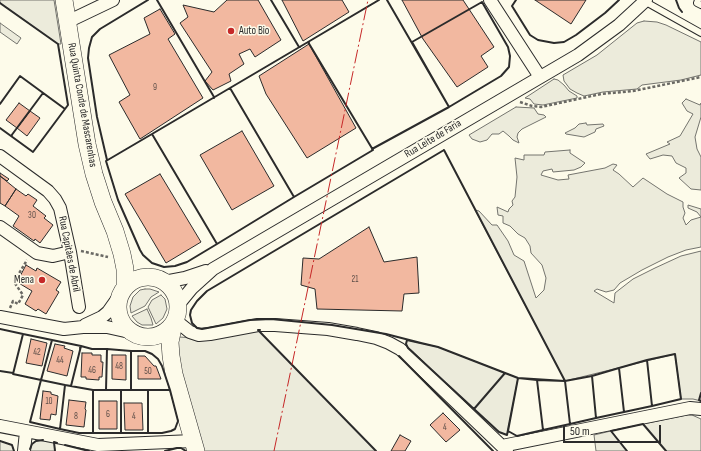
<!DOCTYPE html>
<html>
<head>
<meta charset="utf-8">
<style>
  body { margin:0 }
  #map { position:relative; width:701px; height:451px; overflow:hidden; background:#fdfbea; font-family:"Sofia Sans Condensed",sans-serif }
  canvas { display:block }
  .scale { position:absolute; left:563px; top:425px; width:98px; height:18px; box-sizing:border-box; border:2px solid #2b2b2b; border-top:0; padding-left:5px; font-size:12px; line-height:14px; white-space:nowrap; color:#2b2b2b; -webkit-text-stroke:3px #fdfbea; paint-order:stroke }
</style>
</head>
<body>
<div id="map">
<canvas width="701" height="451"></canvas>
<div class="scale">50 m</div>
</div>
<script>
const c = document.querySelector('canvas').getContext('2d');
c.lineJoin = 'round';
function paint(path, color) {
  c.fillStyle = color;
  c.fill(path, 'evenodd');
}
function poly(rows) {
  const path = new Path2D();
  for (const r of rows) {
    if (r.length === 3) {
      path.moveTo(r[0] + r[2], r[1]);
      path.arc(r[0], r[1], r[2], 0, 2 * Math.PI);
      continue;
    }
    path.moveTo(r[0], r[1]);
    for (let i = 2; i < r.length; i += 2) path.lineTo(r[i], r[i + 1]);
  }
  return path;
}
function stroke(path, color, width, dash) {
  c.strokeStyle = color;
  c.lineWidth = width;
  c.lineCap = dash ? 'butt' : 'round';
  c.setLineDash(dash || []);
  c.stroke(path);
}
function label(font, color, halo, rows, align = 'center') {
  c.font = font + ' "Sofia Sans Condensed",sans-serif';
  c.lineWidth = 3;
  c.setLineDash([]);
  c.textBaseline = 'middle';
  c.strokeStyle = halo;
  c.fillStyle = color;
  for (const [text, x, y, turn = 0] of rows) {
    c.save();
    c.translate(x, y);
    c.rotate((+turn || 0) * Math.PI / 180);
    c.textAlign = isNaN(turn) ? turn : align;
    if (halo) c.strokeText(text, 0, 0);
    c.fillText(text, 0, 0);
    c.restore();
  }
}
const green = poly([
  [0,0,54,0,61,44,58,44,0,3,0,0],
  [644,21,657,22,666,25,701,42,701,75,681,80,642,85,637,89,603,92,584,96,577,93,570,89,564,81,563,75,597,55,637,23,644,21],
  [0,23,21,38,17,44,0,32,0,23],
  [554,79,558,80,564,85,569,91,577,96,577,98,543,105,534,104,530,99,525,98,554,79],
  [686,99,700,105,701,103,701,117,695,137,697,149,701,157,701,190,691,189,679,178,686,173,686,168,676,163,672,156,663,155,650,159,646,154,670,144,667,142,680,136,693,114,687,111,682,103,686,99],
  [516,107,534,108,538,114,544,115,546,117,522,129,518,133,517,137,519,143,513,140,509,136,503,131,499,134,492,134,487,140,480,142,472,139,469,135,516,107],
  [586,123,587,125,603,124,604,126,596,129,595,132,584,137,566,134,565,133,575,128,579,124,586,123],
  [570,150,570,153,585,163,581,167,574,170,553,172,552,169,543,171,541,175,558,180,569,179,568,175,605,168,613,164,617,165,613,170,619,174,633,187,643,178,667,194,683,202,683,207,685,213,683,218,686,225,691,220,701,217,697,212,688,208,688,205,701,209,701,247,686,250,668,257,642,270,620,283,614,290,606,292,597,289,594,291,614,303,615,293,633,279,655,268,681,256,701,251,701,401,693,399,681,399,675,354,565,381,475,210,479,211,492,225,497,225,508,241,514,255,524,261,536,298,544,290,546,278,542,265,531,253,530,246,525,238,518,234,510,226,503,223,503,216,498,215,497,207,508,212,509,209,513,205,512,201,515,197,517,177,515,158,524,160,524,155,544,155,545,152,570,150],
  [145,289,150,289,159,292,151,297,145,306,131,313,130,306,133,297,140,290,145,289],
  [161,295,165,299,167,309,163,318,156,324,148,307,152,300,161,295],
  [147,309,151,318,153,325,142,325,137,322,132,316,147,309],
  [258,330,376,451,202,451,174,348,179,337,196,338,258,330],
  [407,340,438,347,518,378,507,435,499,432,408,348,406,344,407,340],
  [687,415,692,415,701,419,701,451,666,451,643,424,687,415],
  [611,431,627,451,596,451,594,435,611,431],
  [41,440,54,442,55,451,30,451,32,444,36,441,41,440],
  [0,441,12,445,14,451,0,451,0,441]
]);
const building = poly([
  [227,0,258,0,281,40,255,57,250,49,239,54,244,64,229,74,231,81,213,90,205,81,212,72,180,23,188,17,183,5,214,12,227,0],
  [282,0,342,0,349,12,303,41,282,0],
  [402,0,463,0,494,47,481,56,488,67,457,87,423,39,402,0],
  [535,0,586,0,571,24,535,0],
  [160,9,175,34,168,39,203,98,140,139,119,102,130,95,109,55,150,34,144,18,160,9],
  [309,44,356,128,307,158,266,94,259,76,309,44],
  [19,103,30,111,17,128,6,120,19,103],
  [30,111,40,118,27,136,17,128,30,111],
  [242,131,274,186,232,210,200,155,242,131],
  [0,173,9,179,7,181,0,176,0,173],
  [160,174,201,242,166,263,125,194,160,174],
  [0,176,16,189,5,206,0,203,0,176],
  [16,189,26,196,28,194,37,200,33,206,46,216,44,218,53,225,40,243,35,239,34,241,13,226,19,216,5,206,16,189],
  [369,227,384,262,417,257,419,293,404,294,402,311,317,309,315,289,301,285,303,258,319,259,369,227],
  [26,265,36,271,37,268,61,282,56,290,59,292,46,314,38,309,36,311,25,304,32,291,17,282,26,265],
  [31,339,47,343,42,366,26,363,31,339],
  [55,344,65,346,64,348,73,351,67,376,47,371,55,344],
  [82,353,92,353,92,355,101,355,101,362,103,362,102,377,99,377,99,380,86,379,86,377,81,377,82,353],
  [112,355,126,355,126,380,112,379,112,355],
  [138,356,145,356,154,366,156,366,161,379,138,379,138,356],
  [43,391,51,392,51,394,58,396,56,415,51,414,50,420,40,419,43,391],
  [69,400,86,402,85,409,86,410,84,427,66,425,69,400],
  [99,401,117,401,117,429,99,429,99,401],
  [124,403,142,403,143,430,125,430,124,403],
  [443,413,460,430,446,442,430,425,443,413],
  [400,435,411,441,405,451,391,451,400,435]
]);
const path = poly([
  [520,102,532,106,541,107,601,94,633,91,701,77],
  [81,251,108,257],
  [10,308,13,301,18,304,23,295,14,282,27,260]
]);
const lane = poly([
  [698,0,697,3,701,5],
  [644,1,701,33]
]);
const street = poly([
  [490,0,540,77],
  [67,22,113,0],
  [0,156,48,191,55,199,60,208,70,252,79,307],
  [0,227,37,253,53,256,70,252],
  [164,282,185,278,206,271],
  [178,305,192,288,213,269,578,55,619,25,646,0],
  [0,317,64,329,83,327,107,327,134,333],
  [175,320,190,332,199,335,210,334,258,325,275,325,328,329,357,334,376,338,389,343,400,349,409,357,507,451],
  [85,325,102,317,108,312,120,295],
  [0,426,98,445,193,441],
  [502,446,690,408,701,409],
  [24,451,26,432]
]);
const secondary = poly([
  [64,0,87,144,94,174,103,202,115,231,122,254,125,269,125,288],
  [148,307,30],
  [174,323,170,342,171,356,174,374,196,451]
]);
const wall = poly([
  [157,0,214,97,214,98],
  [271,0,299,47,300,47],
  [516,0,512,6,530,35,538,40,554,43,564,42,576,35,605,13,619,0],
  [676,0,679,8,682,12],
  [482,2,508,47,510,56,509,67,501,76,449,107,412,42,482,2],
  [0,3,58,44,68,105,65,109,20,76,0,104],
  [308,42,373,150,294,197,230,88,308,42],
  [309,43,308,42,379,0],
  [43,93,65,109,33,152,11,136,43,93],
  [0,128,11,136,12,135],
  [372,149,449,107,387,0],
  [444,150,565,381,518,378,438,347,421,343,386,334,332,325,271,319,250,320,202,329,197,328,192,323,190,315,191,310,197,301,207,291,444,150],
  [107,160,97,117,88,58,89,48,92,37,100,29,148,0],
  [217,244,152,134,106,161,118,200,140,250,143,255,152,263,164,267,175,266,187,262,217,244,294,197,230,88,152,134,217,244],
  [0,329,23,334],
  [260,330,258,330,376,451],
  [23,334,52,340,41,380,13,374,23,334],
  [407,340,438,347,505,373,474,409,408,348,406,344,407,340],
  [80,348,81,346,92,349,107,349,106,390],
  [107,349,131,351,131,390],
  [131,351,145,351,152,354,158,359,162,366,170,390,131,390,131,351],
  [675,354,681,399,652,406,647,360,675,354],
  [399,356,493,451],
  [647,360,652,406,624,412,619,368,647,360],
  [619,368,624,412,596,418,592,376,619,368],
  [0,371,13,373],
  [505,373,518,378,507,435,499,432,474,409,505,373],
  [592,376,596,418,570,424,565,381,592,376],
  [518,378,537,380,543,430,517,436,508,431,518,378],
  [41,380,65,385,60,429,30,422,41,380],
  [537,380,565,381,570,424,543,430,537,380],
  [71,386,81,346,52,340,41,380,65,385,93,390,93,433,79,433,60,429,65,385,71,386],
  [148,390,170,390,178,421,175,429,171,431,162,433,148,433,148,390],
  [93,391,93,390,106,390],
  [121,392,121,390,131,390],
  [701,393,699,400,701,401],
  [121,432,121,433,148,433,148,390,121,390],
  [93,433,121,433,121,390,93,390],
  [0,441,12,445,14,451],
  [65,445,89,451],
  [30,449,32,444,36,441,43,440],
  [55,451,54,442,57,443],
  [165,451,177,448,181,448,186,451],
  [627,451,611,431,643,424,666,451]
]);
const power = poly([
  [274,451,368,0]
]);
const markers = [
  [231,31,4,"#c62828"],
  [42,280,4,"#c62828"]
];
const numberNames = [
  ["9",155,88],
  ["30",32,216],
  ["21",355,280],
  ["42",37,353],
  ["44",60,361],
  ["48",119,367],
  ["46",92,371],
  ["50",148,372],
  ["10",49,402],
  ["6",108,415],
  ["8",76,417],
  ["4",134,417],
  ["4",445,428]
];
const poiNames = [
  ["Auto Bio",239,31],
  ["Mena",34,280,"right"]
];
const streetNames = [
  ["Rua Quinta Conde de Mascarenhas",82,105,80],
  ["Rua Leite de Faria",433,139,-31],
  ["Rua Capitães de Abril",69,254,79]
];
paint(green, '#ecebdb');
stroke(green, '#74746e', 1);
paint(building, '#f2b8a0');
stroke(building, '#2b2b2b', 1);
stroke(lane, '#2b2b2b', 8);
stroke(street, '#2b2b2b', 14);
stroke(secondary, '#2b2b2b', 18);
stroke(path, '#6a6964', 2.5, [3, 2]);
stroke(lane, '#fdfbea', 6);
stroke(street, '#fdfbea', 12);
stroke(secondary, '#fdfbea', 17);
stroke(wall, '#2b2b2b', 2);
stroke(power, '#c62828', 1, [14, 3, 2, 3]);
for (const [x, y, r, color] of markers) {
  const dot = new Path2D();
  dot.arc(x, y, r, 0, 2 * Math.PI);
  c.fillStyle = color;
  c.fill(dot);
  stroke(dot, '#fdfbea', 1.5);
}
label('9px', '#5d4e48', null, numberNames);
label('11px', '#2b2b2b', '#fdfbea', poiNames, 'left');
label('11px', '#2b2b2b', '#fdfbea', streetNames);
</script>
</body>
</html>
